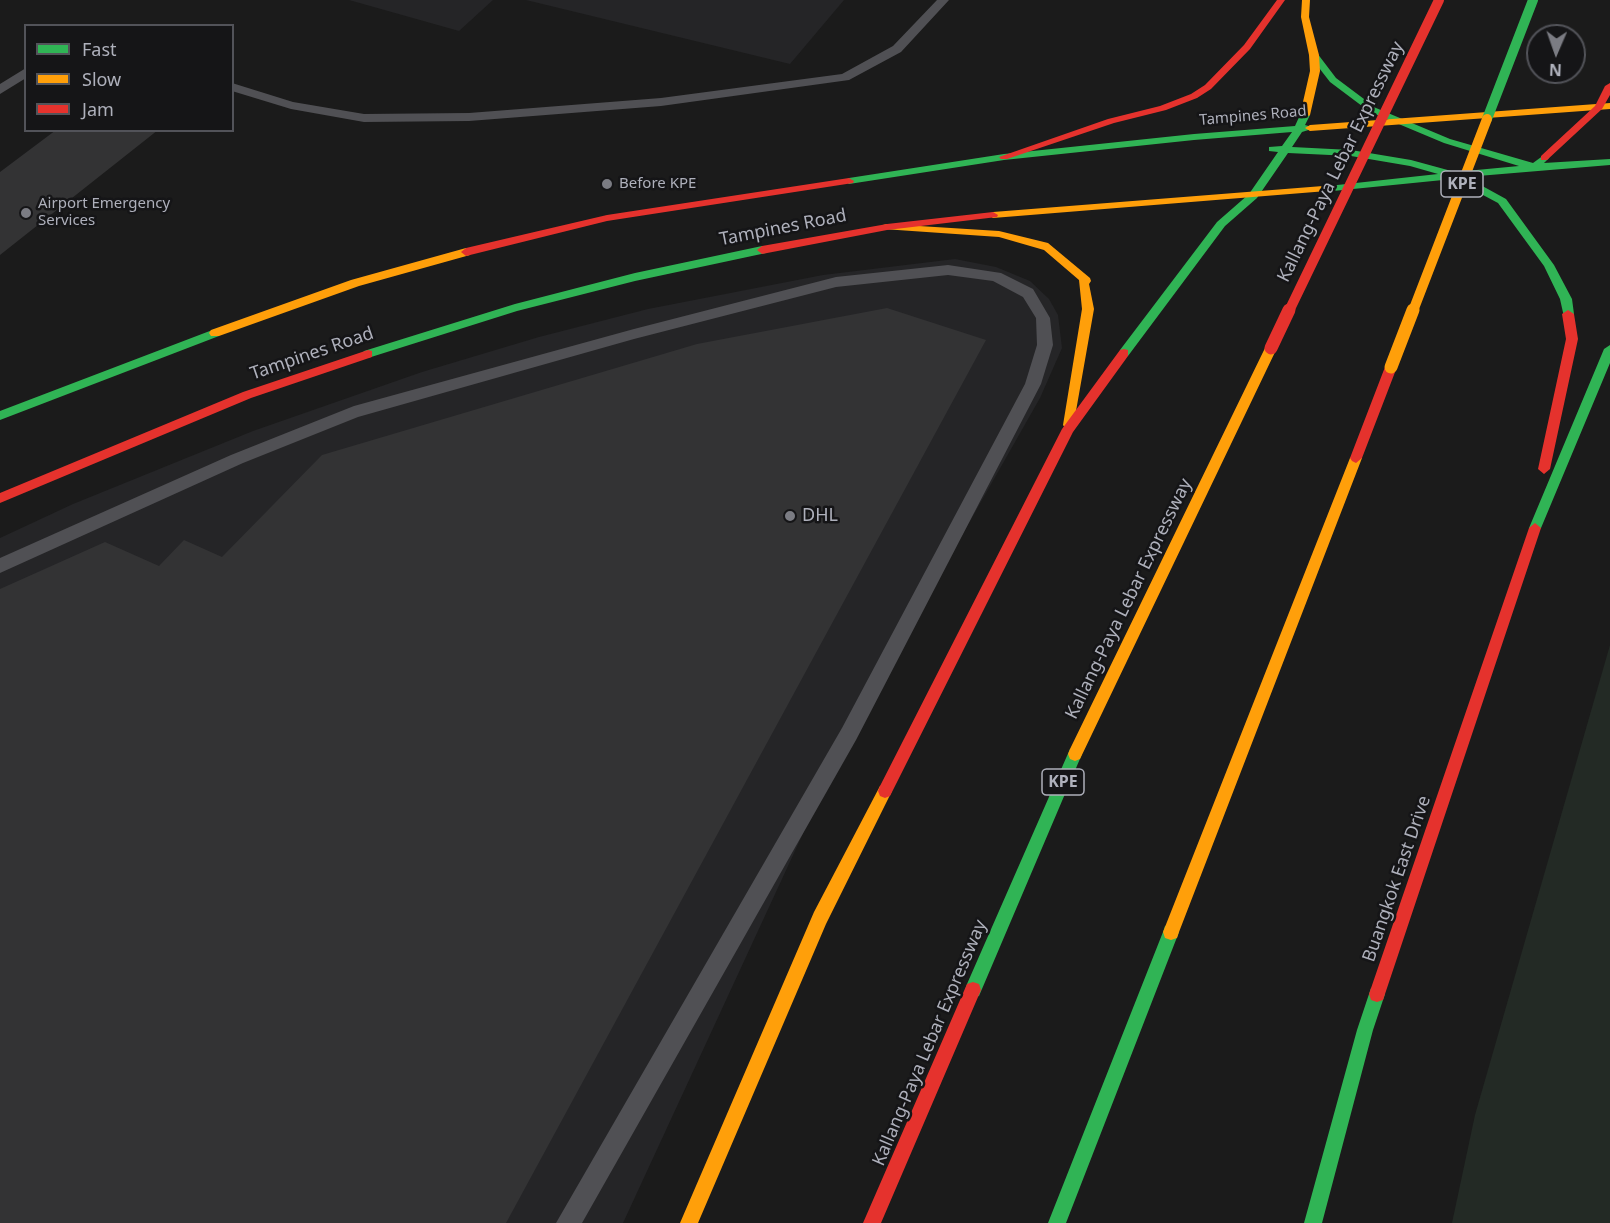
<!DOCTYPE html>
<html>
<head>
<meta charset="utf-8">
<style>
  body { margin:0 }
  #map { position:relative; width:1610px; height:1223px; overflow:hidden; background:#1b1b1b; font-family:"Noto Sans",sans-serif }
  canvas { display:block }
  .legend { position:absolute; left:24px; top:24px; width:210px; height:108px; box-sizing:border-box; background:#151517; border:2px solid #525359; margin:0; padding:8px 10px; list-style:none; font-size:18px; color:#aeb0bb }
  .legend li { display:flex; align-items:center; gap:12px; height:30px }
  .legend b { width:30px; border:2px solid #525359 }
  .north { position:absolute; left:1526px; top:24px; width:60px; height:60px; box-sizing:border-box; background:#151517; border:2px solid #525359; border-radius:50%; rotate:182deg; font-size:16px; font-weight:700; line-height:24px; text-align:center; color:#aeb0bb }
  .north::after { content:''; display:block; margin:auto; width:21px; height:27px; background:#7b7c83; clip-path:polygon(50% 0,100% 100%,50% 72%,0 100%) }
</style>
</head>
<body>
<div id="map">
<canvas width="1610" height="1223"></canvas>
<ul class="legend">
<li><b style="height:8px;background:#30b455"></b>Fast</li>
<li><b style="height:8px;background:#ff9f0a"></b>Slow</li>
<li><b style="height:8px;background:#e5322d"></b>Jam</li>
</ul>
<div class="north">N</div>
</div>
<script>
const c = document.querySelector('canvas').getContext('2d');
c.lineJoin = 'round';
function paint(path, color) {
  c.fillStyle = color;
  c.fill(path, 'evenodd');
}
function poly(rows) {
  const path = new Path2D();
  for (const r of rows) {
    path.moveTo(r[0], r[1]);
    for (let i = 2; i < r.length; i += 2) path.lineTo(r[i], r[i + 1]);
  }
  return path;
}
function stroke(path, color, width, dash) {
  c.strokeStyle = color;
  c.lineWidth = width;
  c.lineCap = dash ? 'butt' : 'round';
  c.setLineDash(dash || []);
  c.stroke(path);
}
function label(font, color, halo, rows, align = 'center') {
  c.font = font + ' "Noto Sans",sans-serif';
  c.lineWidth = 5;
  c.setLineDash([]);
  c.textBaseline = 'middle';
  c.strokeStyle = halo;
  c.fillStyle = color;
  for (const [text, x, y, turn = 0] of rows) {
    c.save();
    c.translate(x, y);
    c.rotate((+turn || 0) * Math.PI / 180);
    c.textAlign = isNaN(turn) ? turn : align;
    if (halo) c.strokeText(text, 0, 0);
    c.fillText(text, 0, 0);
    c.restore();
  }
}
const built = poly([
  [349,0,493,0,459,31],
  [526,0,844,0,790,64],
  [955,259,996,267,1030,281,1049,299,1058,315,1062,348,1040,398,849,734,623,1223,0,1223,0,538,73,504,253,431,422,372,539,337,648,309,823,275]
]);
const green = poly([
  [1610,645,1610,1223,1452,1223,1475,1115]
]);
const building = poly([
  [56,130,158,130,0,255,0,172],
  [887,308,986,340,506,1223,0,1223,0,589,105,542,159,566,184,540,222,557,322,455,697,344]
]);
const lane = poly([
  [937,0,949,0,901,52,849,80,661,106,469,121,364,122,291,109,232,91,232,83,293,102,364,114,469,113,661,98,842,74,893,46,937,0],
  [26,68,26,78,0,94,0,84,26,68],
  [948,265,1001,273,1033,289,1050,318,1053,345,1041,384,856,740,582,1223,556,1223,842,728,1025,384,1037,345,1036,318,1023,297,993,281,948,275,836,287,634,339,358,417,243,463,0,573,0,558,231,455,354,406,634,329,836,277,948,265]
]);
const fast = poly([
  [1314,52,1317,53,1336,78,1376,108,1450,139,1533,163,1544,155,1549,158,1544,163,1610,159,1610,165,1466,177,1506,199,1554,265,1572,299,1574,314,1572,317,1564,317,1560,299,1544,266,1498,203,1453,179,1323,192,1319,191,1319,187,1438,174,1410,166,1351,156,1288,153,1257,198,1225,226,1128,356,1120,356,1120,350,1217,222,1249,194,1278,152,1269,151,1269,147,1282,146,1292,132,1194,140,1004,160,849,184,844,181,849,178,1004,154,1194,134,1295,126,1300,115,1305,112,1310,115,1305,125,1315,128,1302,132,1292,147,1351,150,1411,160,1455,172,1519,166,1444,143,1370,112,1330,82,1309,55,1314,52],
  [762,246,767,250,766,253,635,281,517,311,368,358,362,354,364,351,515,304,635,273,762,246],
  [215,329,219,330,219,336,0,420,0,411,215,329],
  [1610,345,1610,363,1541,528,1535,533,1530,532,1529,528,1604,349,1610,345],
  [1075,747,1080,749,1082,754,979,996,973,998,967,996,965,990,967,984,1070,749,1075,747],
  [1171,924,1177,926,1179,932,1066,1223,1048,1223,1163,932,1165,926,1171,924],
  [1377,986,1383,988,1385,994,1373,1030,1322,1223,1304,1223,1357,1030,1371,988,1377,986]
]);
const slow = poly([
  [1302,0,1310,0,1309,17,1319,55,1320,71,1310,115,1305,118,1300,115,1310,71,1309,55,1301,17,1302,0],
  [1610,103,1610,109,1310,131,1305,128,1310,125,1610,103],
  [1323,186,1327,187,1327,191,993,218,988,215,993,212,1323,186],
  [887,224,999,231,1048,243,1090,278,1091,281,1089,284,1094,309,1073,428,1065,428,1063,425,1082,309,1079,280,1044,250,999,237,883,229,883,225,887,224],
  [466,248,471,252,470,255,359,286,219,336,211,336,209,333,211,330,351,280,466,248],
  [1271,344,1277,348,1080,759,1075,761,1070,759,1068,754,1070,749,1265,348,1271,344],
  [1356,453,1362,458,1179,932,1177,938,1171,940,1165,938,1163,932,1350,458,1356,453],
  [885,784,890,786,892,791,826,924,698,1223,680,1223,814,912,880,786,885,784]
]);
const jam = poly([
  [1277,0,1285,0,1250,49,1211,89,1197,98,1166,110,1114,123,1007,159,1001,159,999,157,1108,119,1160,106,1191,94,1205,85,1244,45,1277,0],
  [1610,83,1610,95,1602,109,1547,160,1541,160,1541,156,1595,106,1605,86,1610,83],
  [849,178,854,181,853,183,607,221,466,256,461,252,466,248,607,215,849,178],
  [993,212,998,215,997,217,887,230,762,254,757,250,762,246,887,224,993,212],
  [1568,310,1574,314,1578,339,1550,469,1544,474,1538,469,1566,339,1562,314,1568,310],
  [1124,349,1128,350,1128,356,1073,432,890,796,885,798,880,796,878,791,880,786,1062,429,1120,350,1124,349],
  [368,350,372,351,372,357,251,398,0,503,0,493,243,392,368,350],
  [1391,363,1397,367,1362,458,1356,463,1352,461,1350,458,1385,367,1391,363],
  [1535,523,1541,528,1385,994,1383,1000,1377,1002,1371,1000,1369,994,1529,528,1535,523],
  [973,982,979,984,981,990,881,1223,863,1223,967,984,973,982]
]);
const fastBridge = poly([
  [1487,119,1533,0]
]);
const slowBridgeFar1 = poly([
  [1413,311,1487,119]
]);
const slowBridge = poly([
  [1391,367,1413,310]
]);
const jamBridgeFar1 = poly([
  [1289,311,1439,0]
]);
const jamBridge = poly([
  [1271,348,1289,310]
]);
const markers = [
  [607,184,6,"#7b7c83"],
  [26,213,6,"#7b7c83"],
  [790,516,6,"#7b7c83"]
];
const farStreetnames = [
  ["Tampines Road",1253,116,-5]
];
const farPoinames = [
  ["Before KPE",619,184],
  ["Airport Emergency",38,204],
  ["Services",38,221]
];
const shields = [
  [1462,184,42],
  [1063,782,42]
];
const shieldNames = [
  ["KPE",1462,184],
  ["KPE",1063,782]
];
const streetNames = [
  ["Kallang-Paya Lebar Expressway",1341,162,-64],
  ["Tampines Road",783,228,-11],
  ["Tampines Road",312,354,-19],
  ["Kallang-Paya Lebar Expressway",1129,599,-64],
  ["Buangkok East Drive",1397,879,-71],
  ["Kallang-Paya Lebar Expressway",930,1043,-67]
];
const poiNames = [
  ["DHL",802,516]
];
paint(built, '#252527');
paint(green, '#232a25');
paint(building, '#333334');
paint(lane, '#505054');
paint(fast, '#30b455');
paint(slow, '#ff9f0a');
paint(jam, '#e5322d');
stroke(fastBridge, '#30b455', 10);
stroke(slowBridgeFar1, '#ff9f0a', 10);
stroke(slowBridge, '#ff9f0a', 13);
stroke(jamBridgeFar1, '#e5322d', 10);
stroke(jamBridge, '#e5322d', 13);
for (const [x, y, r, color] of markers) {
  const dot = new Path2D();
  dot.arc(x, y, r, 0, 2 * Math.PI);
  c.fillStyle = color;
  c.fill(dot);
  stroke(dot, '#151517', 2);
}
label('15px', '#aeb0bb', '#151517', farStreetnames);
label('15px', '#aeb0bb', '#151517', farPoinames, 'left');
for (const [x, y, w] of shields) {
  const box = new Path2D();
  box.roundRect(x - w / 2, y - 13, w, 26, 4.5);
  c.fillStyle = '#151517';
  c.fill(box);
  stroke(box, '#aeb0bb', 1.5);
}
label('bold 16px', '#aeb0bb', null, shieldNames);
label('18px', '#aeb0bb', '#151517', streetNames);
label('18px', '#aeb0bb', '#151517', poiNames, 'left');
</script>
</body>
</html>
